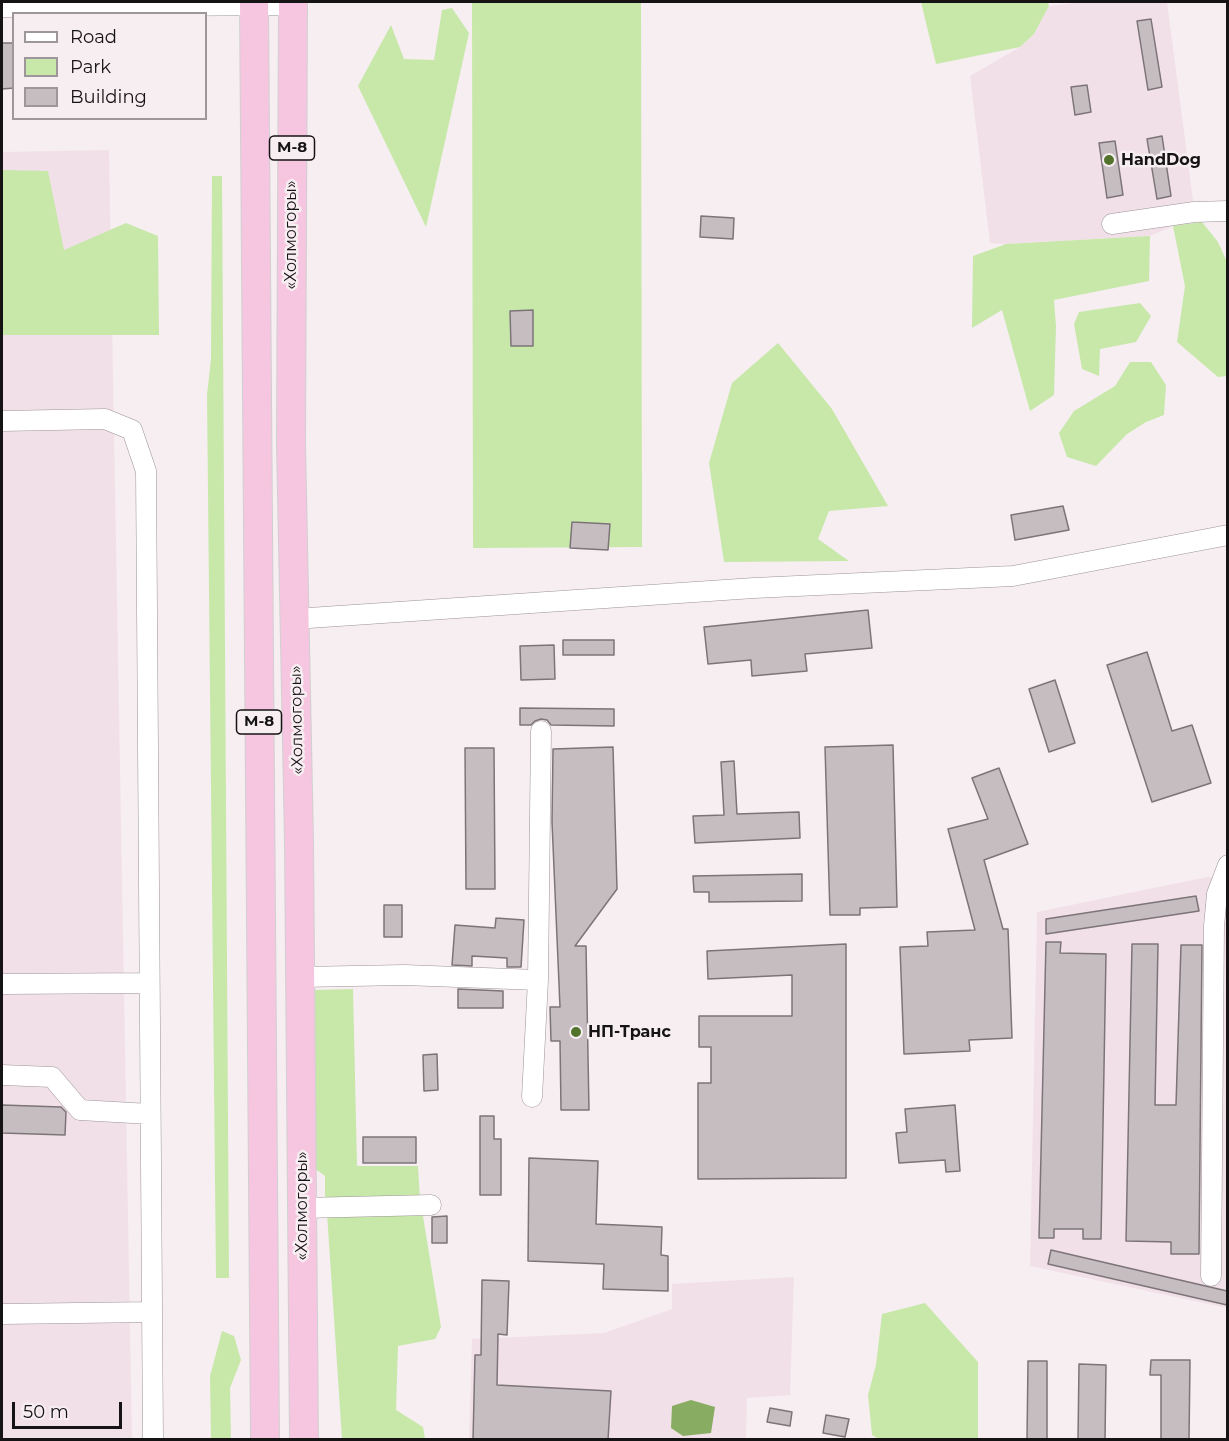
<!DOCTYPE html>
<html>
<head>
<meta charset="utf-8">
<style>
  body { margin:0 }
  #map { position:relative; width:1229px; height:1441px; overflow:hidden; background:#f7eef2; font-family:Montserrat,sans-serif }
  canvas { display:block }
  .frame { position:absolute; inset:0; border:3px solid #161315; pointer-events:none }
  .legend { position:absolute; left:12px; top:12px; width:195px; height:108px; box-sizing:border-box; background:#f7eef2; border:2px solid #9d969a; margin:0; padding:8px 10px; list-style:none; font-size:18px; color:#161315 }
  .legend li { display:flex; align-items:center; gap:12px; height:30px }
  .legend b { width:30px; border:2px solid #9d969a }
  .scale { position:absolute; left:12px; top:1402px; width:110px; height:27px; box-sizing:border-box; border:3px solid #161315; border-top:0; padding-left:8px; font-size:18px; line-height:21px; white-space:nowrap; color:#161315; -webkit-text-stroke:4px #f7eef2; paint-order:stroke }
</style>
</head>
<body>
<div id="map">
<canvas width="1229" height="1441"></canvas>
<div class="frame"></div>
<ul class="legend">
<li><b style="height:8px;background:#fff"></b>Road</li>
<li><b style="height:16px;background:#c7e8a9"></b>Park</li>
<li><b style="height:16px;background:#c6bdc1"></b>Building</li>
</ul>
<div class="scale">50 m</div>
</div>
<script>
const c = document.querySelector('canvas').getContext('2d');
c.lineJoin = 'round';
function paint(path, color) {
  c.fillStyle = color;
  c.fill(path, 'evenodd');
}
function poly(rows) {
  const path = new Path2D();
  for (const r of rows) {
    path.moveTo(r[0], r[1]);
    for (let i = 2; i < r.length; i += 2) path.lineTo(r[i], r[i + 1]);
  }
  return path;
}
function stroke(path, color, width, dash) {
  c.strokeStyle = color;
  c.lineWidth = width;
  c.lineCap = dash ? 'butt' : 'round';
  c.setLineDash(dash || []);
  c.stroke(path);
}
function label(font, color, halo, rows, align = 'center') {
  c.font = font + ' Montserrat,sans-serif';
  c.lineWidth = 5;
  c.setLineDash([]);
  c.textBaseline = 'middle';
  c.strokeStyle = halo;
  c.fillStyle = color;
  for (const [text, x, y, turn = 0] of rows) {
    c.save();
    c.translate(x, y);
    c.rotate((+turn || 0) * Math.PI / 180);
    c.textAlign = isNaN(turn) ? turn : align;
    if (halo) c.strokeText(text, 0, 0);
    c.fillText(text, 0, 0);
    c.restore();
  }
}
const built = poly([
  [1084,2,1167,2,1196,223,1173,226,1150,236,1006,244,990,243,970,76,1020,47,1034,34,1049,6],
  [109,150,132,1439,2,1439,2,152],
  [1207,877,1227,878,1227,1308,1030,1266,1037,912],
  [794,1277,790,1395,747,1398,746,1439,469,1440,472,1339,604,1333,672,1309,672,1284]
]);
const green = poly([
  [472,2,641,2,642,547,473,548],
  [921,2,1048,2,1049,6,1034,34,1020,47,936,64],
  [452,8,469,33,426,227,358,86,391,25,404,59,434,60,442,10],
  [2,170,48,171,64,250,126,223,158,236,159,335,2,335],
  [212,176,222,176,229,1278,216,1278,207,395,211,359],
  [1202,222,1218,242,1227,262,1227,376,1218,377,1177,342,1185,286,1173,226],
  [1150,236,1149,281,1054,300,1056,326,1054,395,1030,411,1002,310,972,328,973,256,1006,244],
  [1140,303,1151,316,1136,342,1100,349,1099,376,1082,369,1074,324,1079,312],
  [778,343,832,409,888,506,829,511,818,539,849,561,724,562,709,463,732,383],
  [1130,362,1151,362,1166,385,1164,415,1146,422,1127,434,1096,466,1067,457,1059,433,1074,411,1115,386],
  [353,989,357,1166,418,1166,420,1200,325,1203,325,1176,314,1168,314,990],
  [422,1210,441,1327,435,1339,398,1346,396,1410,423,1427,425,1439,342,1439,327,1213],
  [925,1303,978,1362,978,1439,879,1439,872,1435,868,1395,876,1365,882,1314],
  [222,1331,234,1336,241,1360,230,1388,231,1439,211,1439,210,1376]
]);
const water = poly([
  [691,1400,715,1407,711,1433,683,1436,671,1428,672,1406]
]);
const building = poly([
  [1151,19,1162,87,1148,90,1137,21,1151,19],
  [2,43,14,43,14,88,2,89,2,43],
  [1087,85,1091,112,1075,115,1071,87,1087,85],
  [1162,136,1171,196,1157,199,1147,139,1162,136],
  [1115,141,1123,195,1107,198,1099,143,1115,141],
  [701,216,734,218,733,239,700,237,701,216],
  [533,310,533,346,511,346,510,311,533,310],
  [1063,506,1069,530,1015,540,1011,515,1063,506],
  [572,522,610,524,608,550,570,548,572,522],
  [868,610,872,648,805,654,807,671,752,676,751,660,708,664,704,627,868,610],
  [563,640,614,640,614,655,563,655,563,640],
  [554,645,555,679,521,680,520,646,554,645],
  [1147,652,1172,731,1192,725,1211,783,1152,802,1107,665,1147,652],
  [1055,680,1075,743,1049,752,1029,689,1055,680],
  [520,708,614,709,614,726,551,725,547,720,541,719,535,721,531,725,520,725,520,708],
  [893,745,897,907,860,908,860,915,830,915,825,747,893,745],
  [613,747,617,889,575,946,586,946,589,1110,561,1110,560,1041,551,1041,550,1007,560,1007,552,822,553,749,613,747],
  [465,748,494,748,495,889,466,889,465,748],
  [734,761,737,814,799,812,800,838,695,843,693,816,724,815,721,762,734,761],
  [999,768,1028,844,984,860,1003,929,1008,929,1012,1038,969,1040,970,1051,904,1054,900,947,928,946,927,932,975,930,948,829,988,819,972,778,999,768],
  [802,874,802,901,709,902,709,892,694,892,693,876,802,874],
  [1196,896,1199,911,1046,934,1046,919,1196,896],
  [384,905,402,905,402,937,384,937,384,905],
  [496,918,524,920,521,967,507,967,507,958,472,956,472,966,452,965,455,925,495,928,496,918],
  [1046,942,1061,942,1060,953,1106,954,1101,1239,1083,1239,1083,1229,1054,1229,1054,1238,1039,1238,1046,942],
  [846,944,846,1178,698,1179,698,1083,711,1083,711,1047,699,1047,699,1016,792,1016,792,975,708,979,707,951,846,944],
  [1132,944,1158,944,1155,1105,1176,1105,1181,945,1202,945,1199,1254,1171,1254,1171,1242,1126,1241,1132,944],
  [458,989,503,991,503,1008,458,1008,458,989],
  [437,1054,438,1090,424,1091,423,1055,437,1054],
  [2,1105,61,1107,66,1112,65,1135,2,1133,2,1105],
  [955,1105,960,1171,946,1172,945,1160,899,1163,896,1133,907,1132,905,1109,955,1105],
  [480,1116,494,1116,494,1139,501,1139,501,1195,480,1195,480,1116],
  [363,1137,416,1137,416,1163,363,1163,363,1137],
  [529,1158,598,1161,596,1224,662,1227,661,1255,668,1256,668,1291,603,1289,604,1264,528,1261,529,1158],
  [447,1216,447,1243,432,1243,432,1217,447,1216],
  [1051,1250,1227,1291,1227,1305,1048,1264,1051,1250],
  [482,1280,509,1281,507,1335,498,1334,497,1385,611,1391,608,1440,473,1440,475,1355,481,1355,482,1280],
  [1151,1360,1190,1360,1189,1440,1161,1440,1161,1375,1150,1375,1151,1360],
  [1028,1361,1047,1361,1047,1440,1027,1440,1028,1361],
  [1079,1364,1106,1365,1105,1440,1078,1440,1079,1364],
  [770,1408,792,1412,790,1426,767,1422,770,1408],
  [826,1415,849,1419,845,1437,823,1433,826,1415]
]);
const minor = poly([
  [2,7,293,5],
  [1112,224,1194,212,1228,211],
  [2,421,105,419,132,430,146,471,153,1440],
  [294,619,754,588,1013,576,1228,535],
  [301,977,404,975,538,980],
  [2,984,149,983],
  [2,1075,52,1077,80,1110,150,1114],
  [532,1097,538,980,541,731],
  [302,1208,431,1205],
  [1211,1276,1214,926,1217,894,1228,865],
  [2,1314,152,1312]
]);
const highway = poly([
  [254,2,265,1440],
  [293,2,291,443,299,842,304,1440]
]);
const markers = [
  [1109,160,6,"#52732b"],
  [576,1032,6,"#52732b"]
];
const shields = [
  [292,148,45],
  [259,722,45]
];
const shieldNames = [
  ["М-8",292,148],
  ["М-8",259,722]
];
const poiNames = [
  ["HandDog",1121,160],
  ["НП-Транс",588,1032]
];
const streetNames = [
  ["«Холмогоры»",291,235,-90],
  ["«Холмогоры»",297,720,-91],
  ["«Холмогоры»",302,1206,-90]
];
paint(built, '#f2e0e9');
paint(green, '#c7e8a9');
paint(water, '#88ad62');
paint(building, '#c6bdc1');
stroke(building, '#7d7479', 1.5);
stroke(minor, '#9b9397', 21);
stroke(highway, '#d0d0d0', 30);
stroke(minor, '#fff', 20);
stroke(highway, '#f6c6e0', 28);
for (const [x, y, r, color] of markers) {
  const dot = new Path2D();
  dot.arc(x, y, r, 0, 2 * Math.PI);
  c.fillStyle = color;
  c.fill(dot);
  stroke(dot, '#f7eef2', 2);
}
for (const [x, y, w] of shields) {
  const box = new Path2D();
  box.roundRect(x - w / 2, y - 12, w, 24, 4.5);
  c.fillStyle = '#f7eef2';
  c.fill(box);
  stroke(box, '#161315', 1.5);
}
label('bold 15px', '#161315', null, shieldNames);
label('bold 16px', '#161315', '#f7eef2', poiNames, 'left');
label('16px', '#161315', '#f7eef2', streetNames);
</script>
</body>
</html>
